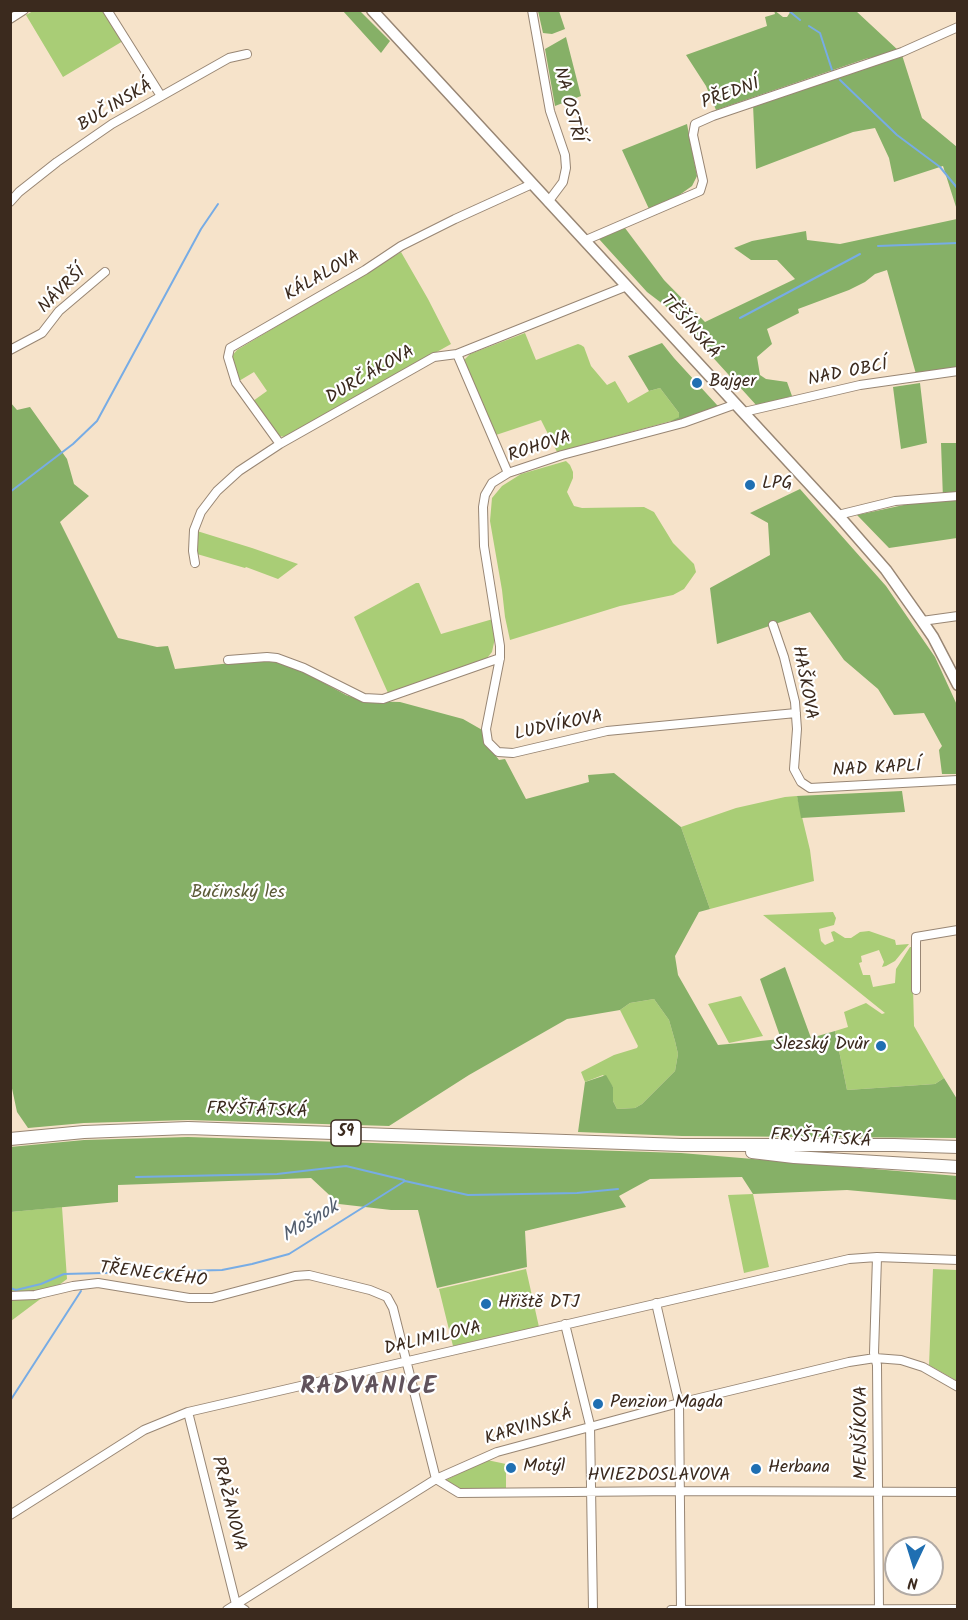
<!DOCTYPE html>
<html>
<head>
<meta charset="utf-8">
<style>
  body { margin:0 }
  #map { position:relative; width:968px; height:1620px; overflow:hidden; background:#f6e3ca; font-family:Kalam,sans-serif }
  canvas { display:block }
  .frame { position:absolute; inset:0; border:12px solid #3b2a1e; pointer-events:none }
  .north { position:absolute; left:884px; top:1536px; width:60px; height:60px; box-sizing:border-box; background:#fff; border:2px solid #b1aaa5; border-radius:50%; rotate:184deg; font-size:16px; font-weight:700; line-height:24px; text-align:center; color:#3b2a1e }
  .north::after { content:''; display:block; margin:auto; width:21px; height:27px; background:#1f6fb2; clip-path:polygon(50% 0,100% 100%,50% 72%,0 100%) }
</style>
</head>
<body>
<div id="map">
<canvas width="968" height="1620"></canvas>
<div class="frame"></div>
<div class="north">N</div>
</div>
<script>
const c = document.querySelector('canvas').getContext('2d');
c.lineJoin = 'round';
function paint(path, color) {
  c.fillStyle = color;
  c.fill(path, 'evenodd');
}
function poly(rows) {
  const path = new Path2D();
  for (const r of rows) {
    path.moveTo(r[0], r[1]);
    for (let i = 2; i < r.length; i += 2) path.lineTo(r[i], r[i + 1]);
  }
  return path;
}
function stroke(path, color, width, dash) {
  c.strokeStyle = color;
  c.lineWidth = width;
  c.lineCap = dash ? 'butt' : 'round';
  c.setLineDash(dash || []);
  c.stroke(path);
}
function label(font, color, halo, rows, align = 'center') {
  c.font = font + ' Kalam,sans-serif';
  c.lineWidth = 4.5;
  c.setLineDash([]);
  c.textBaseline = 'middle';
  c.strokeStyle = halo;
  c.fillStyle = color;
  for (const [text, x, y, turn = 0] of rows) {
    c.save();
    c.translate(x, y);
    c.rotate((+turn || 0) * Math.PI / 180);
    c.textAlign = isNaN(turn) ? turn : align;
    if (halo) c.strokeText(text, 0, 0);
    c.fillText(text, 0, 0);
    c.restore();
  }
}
const green = poly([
  [33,11,104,11,123,41,63,77,26,15],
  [401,252,428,299,451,344,285,437,279,436,253,401,267,391,254,372,239,381,231,357,237,350],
  [525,333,536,360,578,344,581,345,584,347,591,366,607,385,615,381,628,403,649,391,660,388,679,413,679,417,675,420,557,452,541,420,496,435,464,360,470,354],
  [566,461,570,465,573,472,573,478,567,492,574,506,582,508,644,507,654,512,673,543,694,564,696,572,684,589,673,595,620,606,510,640,505,617,502,590,490,521,492,498,502,486,521,474],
  [197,531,252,548,298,564,278,579,246,567,245,568,197,554],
  [416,583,419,583,441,634,493,619,495,638,492,652,487,658,388,693,354,617],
  [797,796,810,850,814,881,710,909,681,827,736,808,785,797],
  [833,912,836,918,834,925,819,929,821,941,825,945,834,941,831,932,834,931,845,938,851,938,860,932,869,931,895,940,896,945,909,944,895,961,886,966,882,967,884,962,879,950,861,956,862,962,859,963,863,975,870,975,873,987,895,983,896,969,910,947,912,947,914,1026,944,1078,935,1084,847,1090,835,1031,848,1027,844,1012,866,1003,882,1014,885,1013,763,915],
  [741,996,763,1036,729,1043,708,1004],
  [654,999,669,1020,675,1041,678,1054,675,1071,642,1104,635,1108,617,1109,613,1101,613,1087,603,1075,585,1082,581,1072,614,1055,637,1048,638,1046,620,1010,630,1003],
  [753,1194,769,1267,744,1273,728,1195],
  [62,1207,67,1279,11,1321,11,1212],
  [526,1269,539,1327,453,1346,439,1289],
  [933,1269,957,1270,957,1381,929,1365],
  [487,1460,506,1464,506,1490,463,1490,446,1480]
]);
const forest = poly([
  [774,10,783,17,787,17,791,11,856,11,899,51,865,59,716,110,706,86,686,55,767,26,765,17,775,14],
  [343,11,360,11,390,41,381,53],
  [538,11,559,11,565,29,552,34,543,33],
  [566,37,581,96,555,106,545,49],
  [902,55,922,118,957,147,957,210,943,166,894,182,889,158,875,128,853,132,756,169,753,105],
  [687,124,697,176,692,186,678,196,649,209,622,150],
  [957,219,957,367,916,374,887,270,875,274,865,282,849,290,798,309,799,313,767,329,772,344,757,357,760,375,766,379,787,382,792,396,757,406,668,308,647,292,599,239,625,228,664,280,705,322,795,279,777,260,751,260,734,248,752,241,806,231,807,240,840,244],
  [662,343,674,358,717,405,720,406,672,423,671,421,679,417,679,413,660,388,649,391,628,356],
  [920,383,927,443,901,449,893,387],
  [10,402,17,410,30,407,67,459,74,484,89,496,60,522,118,638,157,647,168,646,175,669,269,659,300,670,346,695,363,701,400,702,463,719,484,731,486,743,499,760,505,759,526,799,589,782,588,775,614,773,681,827,710,909,699,912,675,956,678,975,718,1045,781,1039,760,979,785,967,811,1038,835,1031,847,1090,935,1084,944,1078,957,1099,957,1138,682,1136,578,1132,585,1082,606,1075,613,1087,613,1101,617,1109,635,1108,642,1104,675,1071,678,1054,675,1041,669,1020,654,999,630,1003,620,1010,567,1019,469,1075,389,1126,188,1120,84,1123,28,1128,17,1112,10,1079],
  [941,443,957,443,957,538,889,548,857,515,927,500,943,499],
  [800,489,886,586,935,657,957,705,957,774,942,774,939,750,942,746,924,713,894,715,878,689,844,660,810,612,717,644,710,588,770,555,768,523,750,513],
  [902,791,905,812,801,818,797,796],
  [188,1137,681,1153,946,1175,957,1176,957,1200,847,1190,753,1194,742,1177,650,1179,619,1196,626,1207,525,1231,527,1267,437,1288,418,1210,391,1210,339,1204,311,1178,118,1185,118,1202,11,1212,10,1147,84,1140]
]);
const stream = poly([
  [788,10,800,20],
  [809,26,820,33,833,73],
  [840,80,897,135,940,167,958,189],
  [878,246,958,243],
  [740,318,860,254],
  [10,492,73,444,97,421,201,229,218,204],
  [136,1177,277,1174,346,1166,404,1180],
  [10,1288,16,1290,41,1284,64,1274,222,1270,252,1264,289,1254,405,1181,468,1195,577,1193,618,1189],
  [10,1401,81,1291]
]);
const minor = poly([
  [107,10,161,96],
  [532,10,550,111,565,155,566,168,563,182,548,202],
  [10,19,24,10],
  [10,202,19,192,57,162,112,124,229,58,247,54],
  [586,240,700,191,703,181,693,135,695,124,713,116,902,52,958,27],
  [10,350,42,333,59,311,105,272],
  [457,354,508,473],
  [736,404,683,423,562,455,508,473,492,483,485,495,483,507,484,546,500,646,500,658,486,729,488,742,498,752,513,753,607,731,796,713],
  [744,412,860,385,958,371],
  [280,444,236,383,228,357,230,348,365,270,401,246,455,219,532,184],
  [838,515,895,501,958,496],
  [195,563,193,551,194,530,201,512,217,491,239,471,280,444,434,357,457,354,627,286],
  [922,621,958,616],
  [773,625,784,657,795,702,797,729,794,769,801,782,810,788,958,780],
  [228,660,267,657,277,658,304,668,364,698,383,699,500,658],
  [916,990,916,937,958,930],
  [877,1257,874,1353,877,1365,879,1610],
  [10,1296,35,1295,73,1286,98,1283,189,1298,212,1298,295,1276,309,1275,370,1290,387,1297,393,1308,436,1479,459,1493,681,1491,958,1492],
  [656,1303,679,1403,681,1610],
  [565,1324,590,1425,593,1610],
  [188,1412,236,1604],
  [10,1515,144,1430,188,1412,849,1259,877,1257,958,1260],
  [236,1604,245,1610],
  [227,1610,436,1479,497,1452,679,1403,849,1362,875,1358,901,1360,923,1367,958,1387],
  [671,1610,958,1609]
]);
const secondary = poly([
  [372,10,838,515,886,570,922,621,933,637,958,685]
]);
const primary = poly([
  [10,1139,84,1132,188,1128,682,1145,894,1145,958,1147],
  [752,1152,794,1157,958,1167]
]);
const markers = [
  [697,383,6,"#1f6fb2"],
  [750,485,6,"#1f6fb2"],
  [881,1046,6,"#1f6fb2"],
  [486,1304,6,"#1f6fb2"],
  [598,1404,6,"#1f6fb2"],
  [511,1468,6,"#1f6fb2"],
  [756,1469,6,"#1f6fb2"]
];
const shields = [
  [346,1133,30]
];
const shieldNames = [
  ["59",346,1133]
];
const streetNames = [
  ["PŘEDNÍ",731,95,-20],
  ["NA OSTŘÍ",567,105,76],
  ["BUČINSKÁ",116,107,-31],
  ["KÁLALOVA",323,277,-30],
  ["NÁVRŠÍ",63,291,-44],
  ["TĚŠÍNSKÁ",689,328,48],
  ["NAD OBCÍ",848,374,-11],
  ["DURČÁKOVA",371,376,-30],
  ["ROHOVA",540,448,-18],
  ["HAŠKOVA",803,683,79],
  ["LUDVÍKOVA",559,727,-12],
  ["NAD KAPLÍ",877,770,-3],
  ["FRYŠTÁTSKÁ",257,1112,2],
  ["FRYŠTÁTSKÁ",821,1140,4],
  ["TŘENECKÉHO",153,1276,7],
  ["DALIMILOVA",433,1340,-13],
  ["KARVINSKÁ",529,1428,-17],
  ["MENŠÍKOVA",863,1433,-90],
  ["HVIEZDOSLAVOVA",659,1477],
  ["PRAŽANOVA",227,1504,76]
];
const poiNames = [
  ["Bajger",709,383],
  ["LPG",762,485],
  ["Slezský Dvůr",869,1046,"right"],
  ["Hřiště DTJ",498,1304],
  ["Penzion Magda",610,1404],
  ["Motýl",523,1468],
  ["Herbana",768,1469]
];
const parkNames = [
  ["Bučinský les",238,894]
];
const waterNames = [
  ["Mošnok",311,1223,-31]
];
const districtNames = [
  ["RADVANICE",369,1389]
];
paint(green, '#a9cd76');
paint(forest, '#86b067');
stroke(stream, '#77ace5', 2);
stroke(minor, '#988674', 10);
stroke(secondary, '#988674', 13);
stroke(primary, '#988674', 14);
stroke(minor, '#fff', 8);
stroke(secondary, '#fff', 10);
stroke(primary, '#fff', 12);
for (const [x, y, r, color] of markers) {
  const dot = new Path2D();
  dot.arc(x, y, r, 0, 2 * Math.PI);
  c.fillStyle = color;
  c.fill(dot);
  stroke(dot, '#fff', 2);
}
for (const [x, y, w] of shields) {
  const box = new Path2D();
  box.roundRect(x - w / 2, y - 13, w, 26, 4.5);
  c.fillStyle = '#fff';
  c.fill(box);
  stroke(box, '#3b2a1e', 1.5);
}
label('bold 16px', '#3b2a1e', null, shieldNames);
label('18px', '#3b2a1e', '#fff', streetNames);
label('18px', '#3b2a1e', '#fff', poiNames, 'left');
label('18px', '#5c5b38', '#fff', parkNames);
label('italic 20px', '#535e6e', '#fff', waterNames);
c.letterSpacing = '1.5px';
label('bold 24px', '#61535c', '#fff', districtNames);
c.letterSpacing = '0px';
</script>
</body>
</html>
